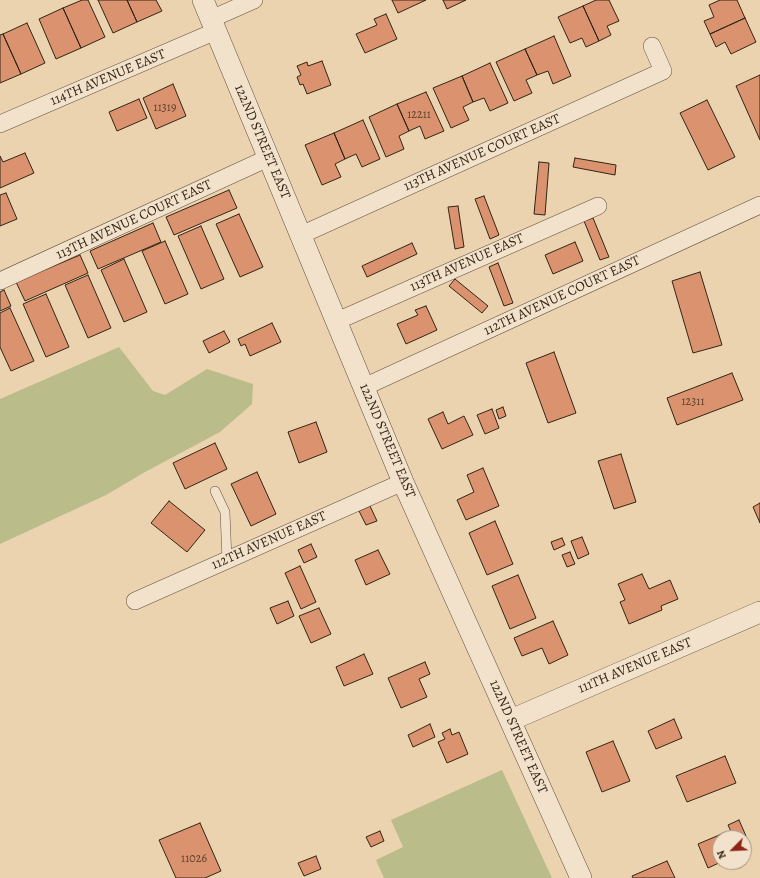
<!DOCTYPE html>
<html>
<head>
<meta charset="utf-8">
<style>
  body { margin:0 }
  #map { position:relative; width:760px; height:878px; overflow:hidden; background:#ebd3b0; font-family:Alegreya,serif }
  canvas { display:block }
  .north { position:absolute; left:712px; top:830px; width:40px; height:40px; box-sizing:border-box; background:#f2e2cc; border:1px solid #a59683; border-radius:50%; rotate:246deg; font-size:11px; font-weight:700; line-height:16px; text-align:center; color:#312515 }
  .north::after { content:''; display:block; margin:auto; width:14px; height:18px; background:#8f2418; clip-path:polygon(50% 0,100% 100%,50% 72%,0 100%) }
</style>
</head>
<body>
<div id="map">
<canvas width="760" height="878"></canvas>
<div class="north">N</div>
</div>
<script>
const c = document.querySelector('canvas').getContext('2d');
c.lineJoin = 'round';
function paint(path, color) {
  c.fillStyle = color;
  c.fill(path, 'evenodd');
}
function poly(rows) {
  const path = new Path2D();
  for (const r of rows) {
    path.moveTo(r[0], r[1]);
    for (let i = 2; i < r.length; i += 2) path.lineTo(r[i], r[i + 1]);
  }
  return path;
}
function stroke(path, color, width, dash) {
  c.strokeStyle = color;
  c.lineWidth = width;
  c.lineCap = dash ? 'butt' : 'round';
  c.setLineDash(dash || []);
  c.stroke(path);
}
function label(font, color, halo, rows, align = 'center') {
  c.font = font + ' Alegreya,serif';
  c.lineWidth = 3;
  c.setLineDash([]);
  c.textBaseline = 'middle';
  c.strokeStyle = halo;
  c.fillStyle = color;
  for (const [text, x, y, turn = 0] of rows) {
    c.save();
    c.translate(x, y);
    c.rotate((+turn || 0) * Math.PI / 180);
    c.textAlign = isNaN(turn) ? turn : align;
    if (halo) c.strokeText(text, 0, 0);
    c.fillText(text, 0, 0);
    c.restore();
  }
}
const green = poly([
  [119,347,153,391,165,395,207,369,253,384,252,404,220,432,145,472,106,495,0,544,0,399],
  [502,770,552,878,384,878,376,860,403,847,391,820]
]);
const building = poly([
  [82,0,88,0,105,37,81,48,63,8,82,0],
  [98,0,127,0,137,22,113,33,98,0],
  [127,0,156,0,162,11,137,22,127,0],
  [392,0,426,0,398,13,392,0],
  [443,0,466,0,447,9,443,0],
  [596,0,609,0,619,21,607,26,611,35,599,41,583,6,596,0],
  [720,0,737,0,745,18,710,34,704,21,714,17,709,5,720,0],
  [583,6,599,41,586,47,582,38,570,43,558,17,583,6],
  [63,8,81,48,56,59,39,19,63,8],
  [386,14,397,39,365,53,356,34,377,25,374,19,386,14],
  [745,18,756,42,731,54,725,42,716,47,710,34,745,18],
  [27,23,45,63,21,74,3,34,27,23],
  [3,34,21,74,0,83,0,35,3,34],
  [554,36,571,76,553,84,548,71,537,75,525,49,554,36],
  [525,49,537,75,526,80,532,93,514,101,496,62,525,49],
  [322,61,331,85,307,94,303,84,300,85,297,77,301,75,297,66,307,62,308,66,322,61],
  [490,63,508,103,490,111,484,98,473,102,462,76,490,63],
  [760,75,760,140,736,86,760,75],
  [462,76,473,102,463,107,469,120,451,128,433,88,462,76],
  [173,84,186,116,156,129,143,98,173,84],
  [426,92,444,131,425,139,420,126,409,131,397,104,426,92],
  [139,99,147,118,117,131,109,112,139,99],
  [707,100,735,157,708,170,680,113,707,100],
  [397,104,409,131,399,136,404,149,386,157,369,117,397,104],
  [363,120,380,159,362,167,356,154,345,159,334,133,363,120],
  [334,133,345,159,335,164,341,177,322,185,305,145,334,133],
  [25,153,34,173,0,188,0,156,3,162,25,153],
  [575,158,616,165,615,175,573,167,575,158],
  [539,162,549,163,545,215,534,214,539,162],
  [229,190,237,208,174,235,166,217,229,190],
  [6,193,17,219,0,226,0,195,6,193],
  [484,196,499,235,490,239,475,199,484,196],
  [458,206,464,247,455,249,448,207,458,206],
  [239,214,263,267,240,277,216,224,239,214],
  [593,218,609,257,600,260,584,221,593,218],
  [153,223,161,242,98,269,90,251,153,223],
  [201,226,224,279,201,289,178,236,201,226],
  [165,241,188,294,165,304,142,251,165,241],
  [575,242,583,261,553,274,545,255,575,242],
  [412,243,417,254,367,277,362,266,412,243],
  [80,255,88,273,25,301,16,282,80,255],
  [124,259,147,312,124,322,101,270,124,259],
  [498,263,513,303,504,306,489,267,498,263],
  [700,272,722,345,693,353,672,281,700,272],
  [88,275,111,328,88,338,65,285,88,275],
  [455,279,488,306,482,313,449,286,455,279],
  [4,290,11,306,0,311,0,292,4,290],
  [46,294,69,347,46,357,23,304,46,294],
  [426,306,437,330,406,344,397,324,418,315,415,310,426,306],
  [10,308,34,361,11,371,0,347,0,313,10,308],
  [272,323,281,342,250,356,245,344,241,346,238,339,272,323],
  [224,331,230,342,209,353,203,341,224,331],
  [554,352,576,413,548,423,526,363,554,352],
  [732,373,743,400,677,425,667,398,732,373],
  [503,407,506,416,499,419,496,410,503,407],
  [492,409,499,428,485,434,477,415,492,409],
  [443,412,448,424,464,416,473,435,442,449,428,419,443,412],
  [316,422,327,452,299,463,288,432,316,422],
  [215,443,227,469,185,489,173,463,215,443],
  [621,454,636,502,614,509,598,461,621,454],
  [483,468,499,506,466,520,457,500,474,492,467,475,483,468],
  [257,472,276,514,251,526,231,484,257,472],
  [169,501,205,530,187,552,151,523,169,501],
  [760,503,760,523,753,507,760,503],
  [370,506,377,521,366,525,359,511,370,506],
  [495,521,513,564,487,575,469,533,495,521],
  [582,537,589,554,578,559,571,541,582,537],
  [562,538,565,545,554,550,551,542,562,538],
  [311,544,317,557,304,563,298,550,311,544],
  [378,550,390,574,366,585,355,560,378,550],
  [570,552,575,564,567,567,562,555,570,552],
  [300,566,316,602,301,609,285,573,300,566],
  [642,574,649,589,670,580,678,599,661,606,662,610,629,624,620,602,625,600,618,584,642,574],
  [518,575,536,618,510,629,492,586,518,575],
  [288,601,294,616,277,624,270,608,288,601],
  [319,608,331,634,311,643,299,616,319,608],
  [553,621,568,655,549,664,542,648,522,656,514,638,553,621],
  [364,654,373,674,344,686,336,667,364,654],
  [425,662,430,674,419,679,427,697,401,708,388,678,425,662],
  [674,719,682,738,656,749,648,731,674,719],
  [430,724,435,737,413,747,408,735,430,724],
  [450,729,452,735,459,732,468,754,447,763,438,742,445,739,442,733,450,729],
  [613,741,630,781,602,792,586,752,613,741],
  [725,756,736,783,687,802,676,776,725,756],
  [739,820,746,836,741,838,734,838,728,825,739,820],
  [200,823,221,871,205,878,176,878,159,840,200,823],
  [380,831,384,841,371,847,366,837,380,831],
  [724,833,726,838,720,838,720,862,721,862,708,868,698,844,724,833],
  [316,856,321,869,304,876,298,863,316,856],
  [667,861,675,878,633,878,632,876,667,861],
  [726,862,740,862,740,863,729,868,726,862]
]);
const service = poly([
  [215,491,225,512,227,560]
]);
const minor = poly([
  [211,19,254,0],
  [0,124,216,31],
  [301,235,663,71,652,46],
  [0,281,268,158],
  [337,321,598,206],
  [364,387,760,205],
  [135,601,403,482]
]);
const tertiary = poly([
  [203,0,403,482,581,878],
  [511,720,760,612]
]);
const numberNames = [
  ["11319",165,108],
  ["12211",419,115],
  ["12311",693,402],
  ["11026",194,859]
];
const streetNames = [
  ["114TH AVENUE EAST",108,78,-23],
  ["122ND STREET EAST",262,142,67],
  ["113TH AVENUE COURT EAST",482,153,-24],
  ["113TH AVENUE COURT EAST",134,220,-25],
  ["113TH AVENUE EAST",467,263,-24],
  ["112TH AVENUE COURT EAST",562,296,-25],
  ["122ND STREET EAST",387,441,67],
  ["112TH AVENUE EAST",269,541,-24],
  ["111TH AVENUE EAST",635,666,-23],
  ["122ND STREET EAST",518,737,66]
];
paint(green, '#babc8a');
paint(building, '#db926f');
stroke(building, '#312515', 1);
stroke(service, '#60503c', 10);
stroke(minor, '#60503c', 18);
stroke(tertiary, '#60503c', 22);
stroke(service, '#f2e2cc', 9);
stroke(minor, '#f2e2cc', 17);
stroke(tertiary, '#f2e2cc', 21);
label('12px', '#5c402c', null, numberNames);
label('14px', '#312515', '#f2e2cc', streetNames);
</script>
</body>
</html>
